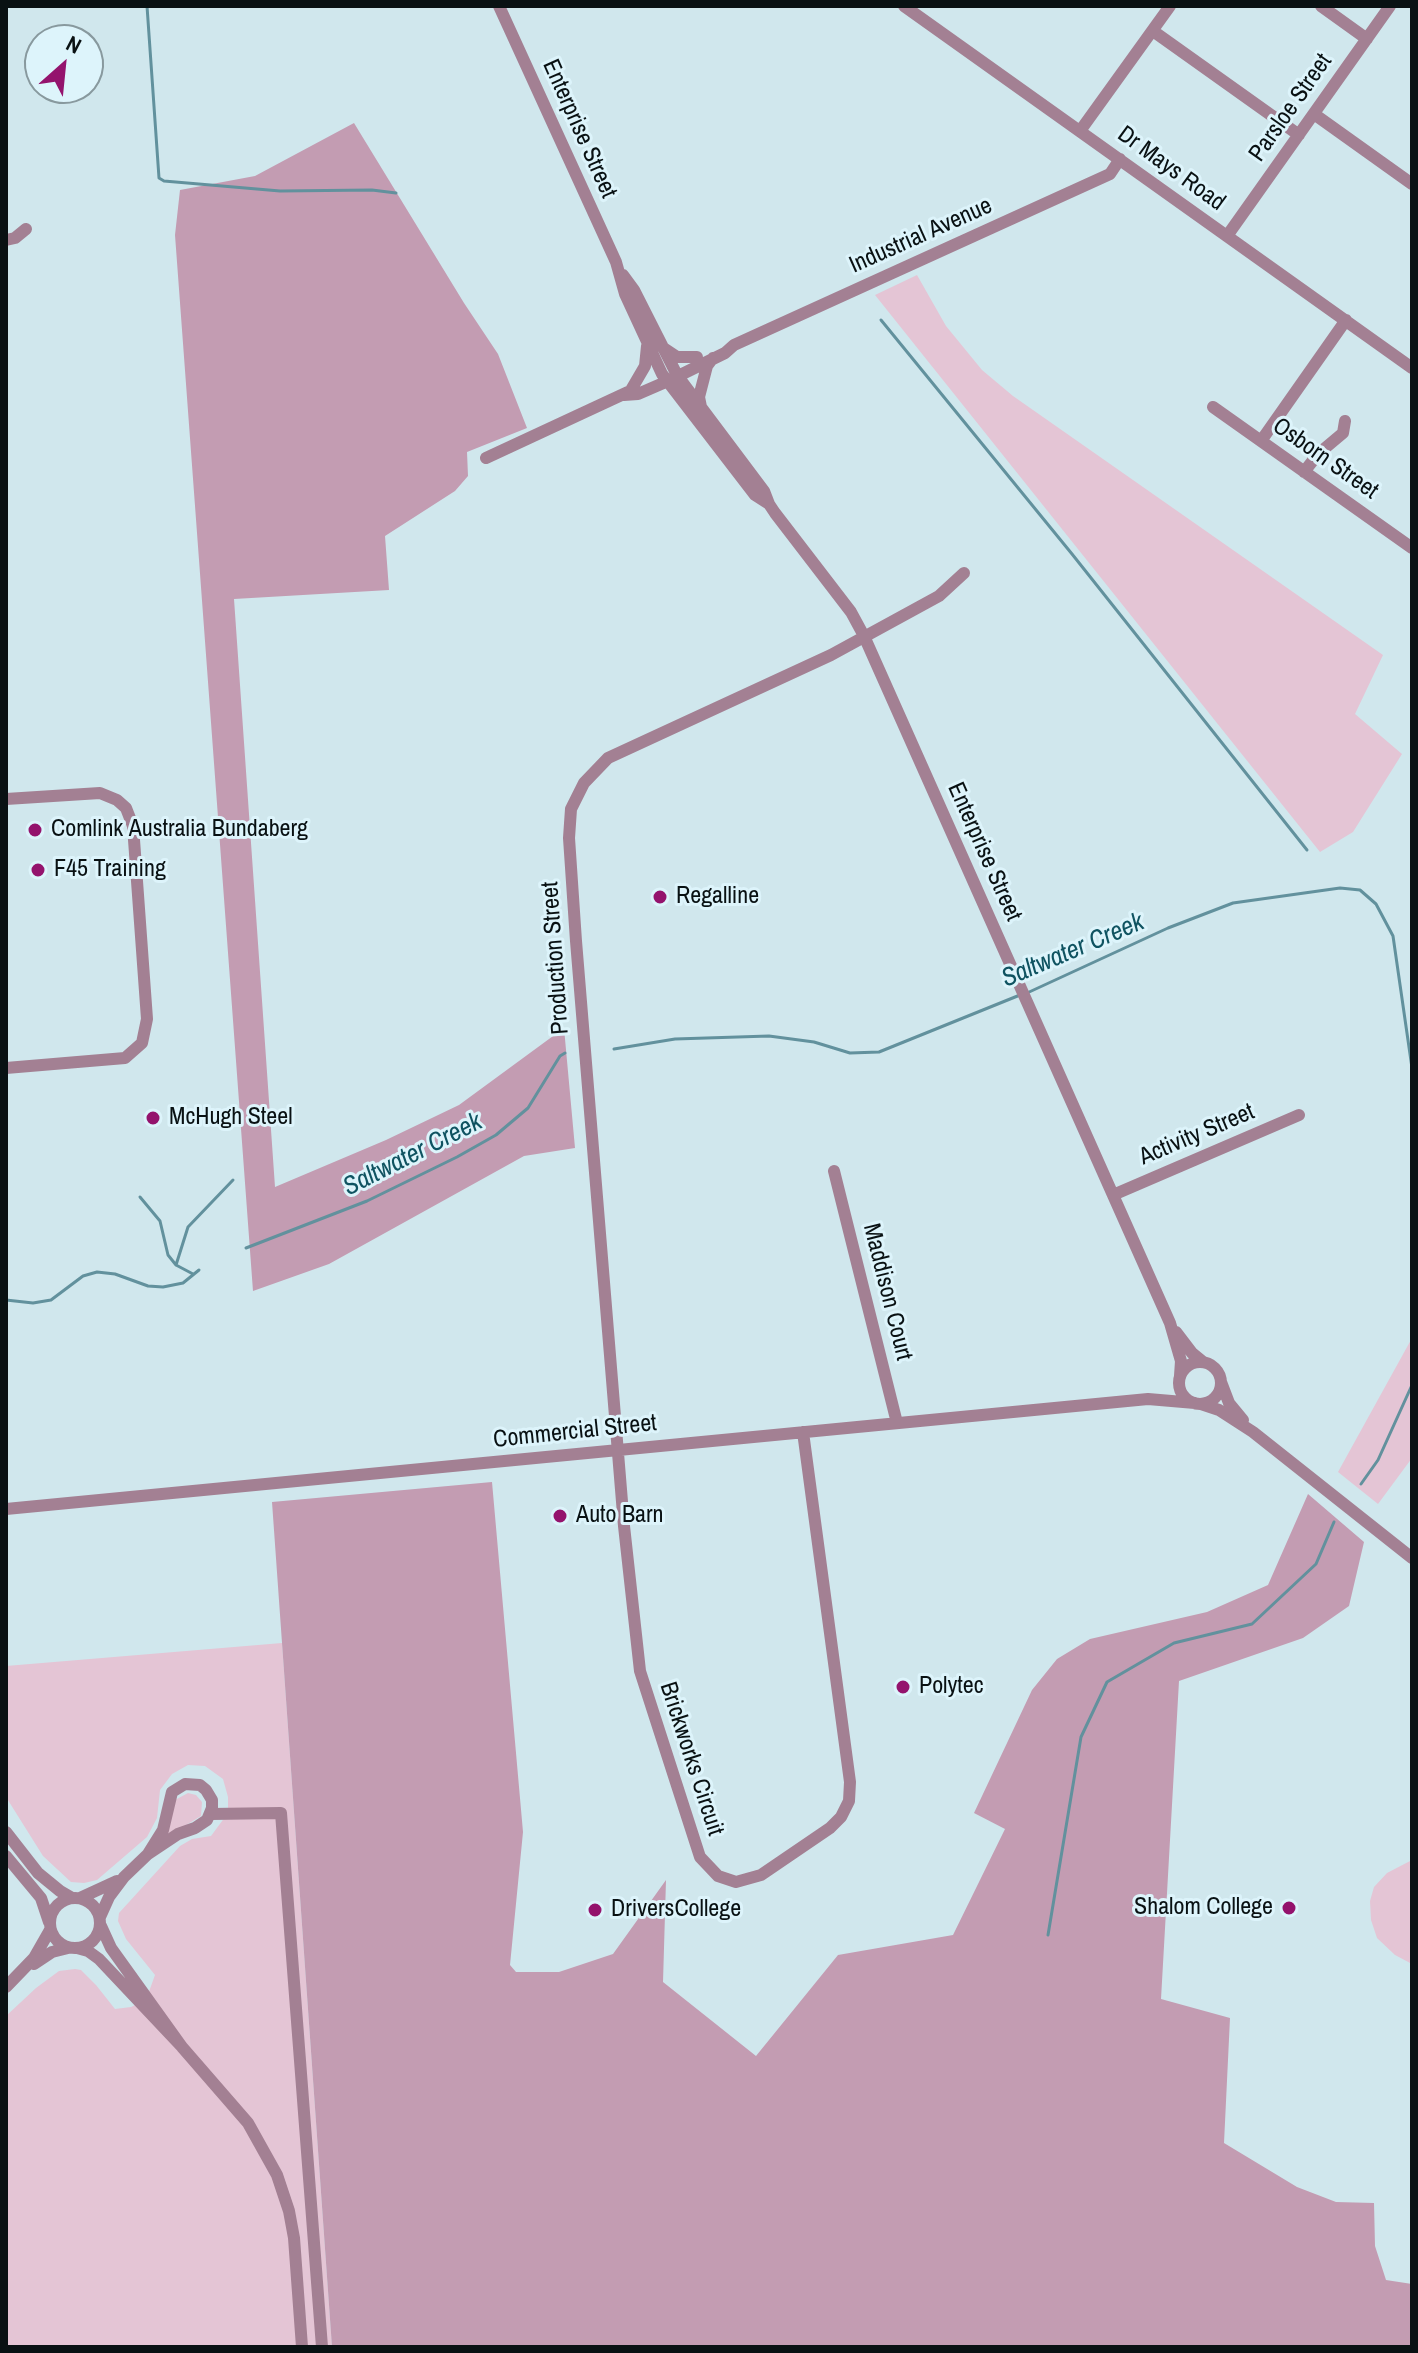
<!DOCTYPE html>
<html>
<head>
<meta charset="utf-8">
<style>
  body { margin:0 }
  #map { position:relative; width:1418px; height:2353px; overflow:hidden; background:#d0e7ed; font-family:"Archivo Narrow",sans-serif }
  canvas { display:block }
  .frame { position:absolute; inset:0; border:8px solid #091113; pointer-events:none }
  .north { position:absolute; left:24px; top:24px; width:80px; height:80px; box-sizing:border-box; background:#ddf4fb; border:2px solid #88999e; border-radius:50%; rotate:27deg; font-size:22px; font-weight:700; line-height:32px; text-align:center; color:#091113 }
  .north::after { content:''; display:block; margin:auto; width:28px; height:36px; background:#94136d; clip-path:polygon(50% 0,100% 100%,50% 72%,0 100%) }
</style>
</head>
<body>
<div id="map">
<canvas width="1418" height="2353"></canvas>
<div class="frame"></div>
<div class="north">N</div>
</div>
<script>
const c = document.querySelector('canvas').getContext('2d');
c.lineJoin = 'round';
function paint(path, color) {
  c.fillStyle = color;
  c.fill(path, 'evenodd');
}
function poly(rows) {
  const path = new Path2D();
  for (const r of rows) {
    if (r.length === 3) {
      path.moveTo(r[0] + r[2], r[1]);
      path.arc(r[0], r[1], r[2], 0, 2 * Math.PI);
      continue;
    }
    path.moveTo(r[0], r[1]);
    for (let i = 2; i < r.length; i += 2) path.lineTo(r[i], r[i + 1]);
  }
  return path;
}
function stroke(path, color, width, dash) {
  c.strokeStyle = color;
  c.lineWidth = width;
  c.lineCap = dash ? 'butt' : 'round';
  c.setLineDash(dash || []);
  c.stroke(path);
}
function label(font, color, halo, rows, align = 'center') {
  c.font = font + ' "Archivo Narrow",sans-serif';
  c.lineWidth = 6;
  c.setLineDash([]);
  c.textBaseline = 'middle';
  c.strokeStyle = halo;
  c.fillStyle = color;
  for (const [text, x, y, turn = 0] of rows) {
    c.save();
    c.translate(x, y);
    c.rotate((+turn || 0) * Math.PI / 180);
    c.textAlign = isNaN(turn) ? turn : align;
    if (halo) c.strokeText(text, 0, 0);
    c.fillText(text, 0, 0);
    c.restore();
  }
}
const green = poly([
  [917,275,946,326,982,370,1013,396,1383,655,1355,714,1402,754,1353,832,1320,852,875,295],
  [1412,1338,1412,1458,1378,1504,1338,1472],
  [282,1643,332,2347,6,2347,6,2016,36,1988,59,1971,75,1969,81,1970,96,1985,115,2009,131,2007,146,2000,155,1975,126,1939,118,1921,119,1913,180,1846,192,1839,211,1836,228,1813,228,1797,223,1779,205,1766,188,1765,172,1774,160,1790,157,1818,147,1837,97,1880,84,1883,71,1882,43,1856,6,1797,6,1666],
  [188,1793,196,1795,202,1802,201,1816,165,1838,175,1800],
  [1412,1860,1412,1964,1395,1955,1377,1938,1371,1920,1370,1901,1374,1887,1387,1873]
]);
const forest = poly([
  [354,123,464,303,498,354,527,428,467,452,468,476,455,491,385,536,389,590,234,599,275,1187,386,1140,459,1105,564,1028,575,1148,524,1156,329,1264,253,1291,175,235,180,190,255,176],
  [492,1482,523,1832,510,1965,516,1972,559,1972,613,1954,666,1880,663,1982,756,2056,838,1955,953,1935,1005,1829,974,1813,1032,1690,1057,1659,1090,1639,1207,1612,1268,1585,1308,1494,1364,1542,1349,1606,1303,1638,1179,1681,1161,1999,1230,2018,1224,2143,1297,2187,1336,2202,1374,2203,1375,2246,1386,2280,1412,2284,1412,2347,332,2347,272,1502]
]);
const stream = poly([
  [147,6,159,178,164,181,280,191,372,190,396,193],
  [881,320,1072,554,1307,850],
  [1027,993,1168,928,1233,903,1340,888,1360,890,1376,904,1393,936,1412,1068],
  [614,1049,675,1039,769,1036,814,1042,850,1053,879,1052,1020,995],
  [140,1197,160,1221,168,1255,176,1265],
  [246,1248,367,1201,457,1157,496,1135,528,1108,560,1056,565,1053],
  [193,1274,176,1265,188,1227,233,1180],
  [6,1300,33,1303,51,1300,83,1276,97,1272,115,1274,148,1286,163,1287,183,1283,199,1270],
  [1361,1484,1378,1460,1412,1385],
  [1048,1935,1081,1737,1107,1682,1174,1643,1252,1624,1316,1564,1334,1522]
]);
const minor = poly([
  [499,6,616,262,625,294,662,374,755,495,769,504,775,513,851,612,864,636,1170,1323,1181,1361,1180,1376],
  [904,6,1412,368],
  [1321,6,1367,39],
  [1153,31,1299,135],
  [1314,114,1412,184],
  [1080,131,1170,6],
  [1227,236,1390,6],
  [6,240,15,238,26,229],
  [623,275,634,290,677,375,764,491,769,504],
  [662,347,677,357,697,357],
  [631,390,645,366,647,346],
  [624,395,638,394,668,381,725,353,734,345,1110,174,1120,159],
  [701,407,699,397,707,366,713,358],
  [1213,407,1412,548],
  [1261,441,1346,320],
  [486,458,628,392],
  [1304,472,1318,454,1343,433,1345,421],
  [6,799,100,793,117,800,126,808,133,826,147,1019,142,1043,125,1058,6,1068],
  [834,1171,897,1423],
  [1113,1195,1299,1115],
  [1176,1332,1192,1353,1203,1362],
  [1200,1383,21],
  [1221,1382,1229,1403,1243,1420],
  [1201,1404,1219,1410,1253,1432,1412,1558],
  [803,1432,850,1782,849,1801,841,1817,830,1828,761,1875,736,1882,718,1876,700,1857,640,1671,624,1526,576,941,569,838,571,809,584,783,608,758,831,655,939,596,964,573],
  [6,1509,1148,1399,1195,1403],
  [211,1814,281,1813,322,2347],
  [6,1832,38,1873,60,1891,72,1898],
  [6,1856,41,1898,49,1922],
  [75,1923,25],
  [80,1898,117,1881],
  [100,1917,109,1897,124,1877,148,1854,178,1834,195,1828,207,1820,212,1808,212,1800,206,1790,200,1785,185,1784,172,1792,163,1830,148,1854],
  [77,1948,88,1951,99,1959,182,2047,111,1948,101,1926],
  [34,1964,52,1952,68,1948],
  [6,1987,34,1958,50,1930],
  [182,2047,248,2123,277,2175,289,2211,294,2238,302,2347]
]);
const markers = [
  [35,830,8,"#94136d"],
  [38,870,8,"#94136d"],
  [660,897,8,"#94136d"],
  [153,1118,8,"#94136d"],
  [560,1516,8,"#94136d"],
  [903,1687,8,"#94136d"],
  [1289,1908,8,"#94136d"],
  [595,1910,8,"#94136d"]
];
const streetNames = [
  ["Parsloe Street",1291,108,-55],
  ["Enterprise Street",579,129,66],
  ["Dr Mays Road",1171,169,36],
  ["Industrial Avenue",921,236,-24],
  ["Osborn Street",1325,459,35],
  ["Enterprise Street",984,852,66],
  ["Production Street",556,958,-94],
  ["Activity Street",1197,1135,-23],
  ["Maddison Court",887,1292,76],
  ["Commercial Street",575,1432,-6],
  ["Brickworks Circuit",691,1759,72]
];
const poiNames = [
  ["Comlink Australia Bundaberg",51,830],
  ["F45 Training",54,870],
  ["Regalline",676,897],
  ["McHugh Steel",169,1118],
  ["Auto Barn",576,1516],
  ["Polytec",919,1687],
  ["Shalom College",1273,1908,"right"],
  ["DriversCollege",611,1910]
];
const waterNames = [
  ["Saltwater Creek",1073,951,-23],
  ["Saltwater Creek",413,1155,-27]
];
paint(green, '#e4c5d5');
paint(forest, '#c39cb2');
stroke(stream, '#62919d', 3);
stroke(minor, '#a38093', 12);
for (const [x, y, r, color] of markers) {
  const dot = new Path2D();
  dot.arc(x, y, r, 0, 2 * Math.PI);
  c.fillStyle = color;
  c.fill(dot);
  stroke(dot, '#ddf4fb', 3);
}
label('24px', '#091113', '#ddf4fb', streetNames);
label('24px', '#091113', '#ddf4fb', poiNames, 'left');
label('italic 26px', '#0f5361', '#ddf4fb', waterNames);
</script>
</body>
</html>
